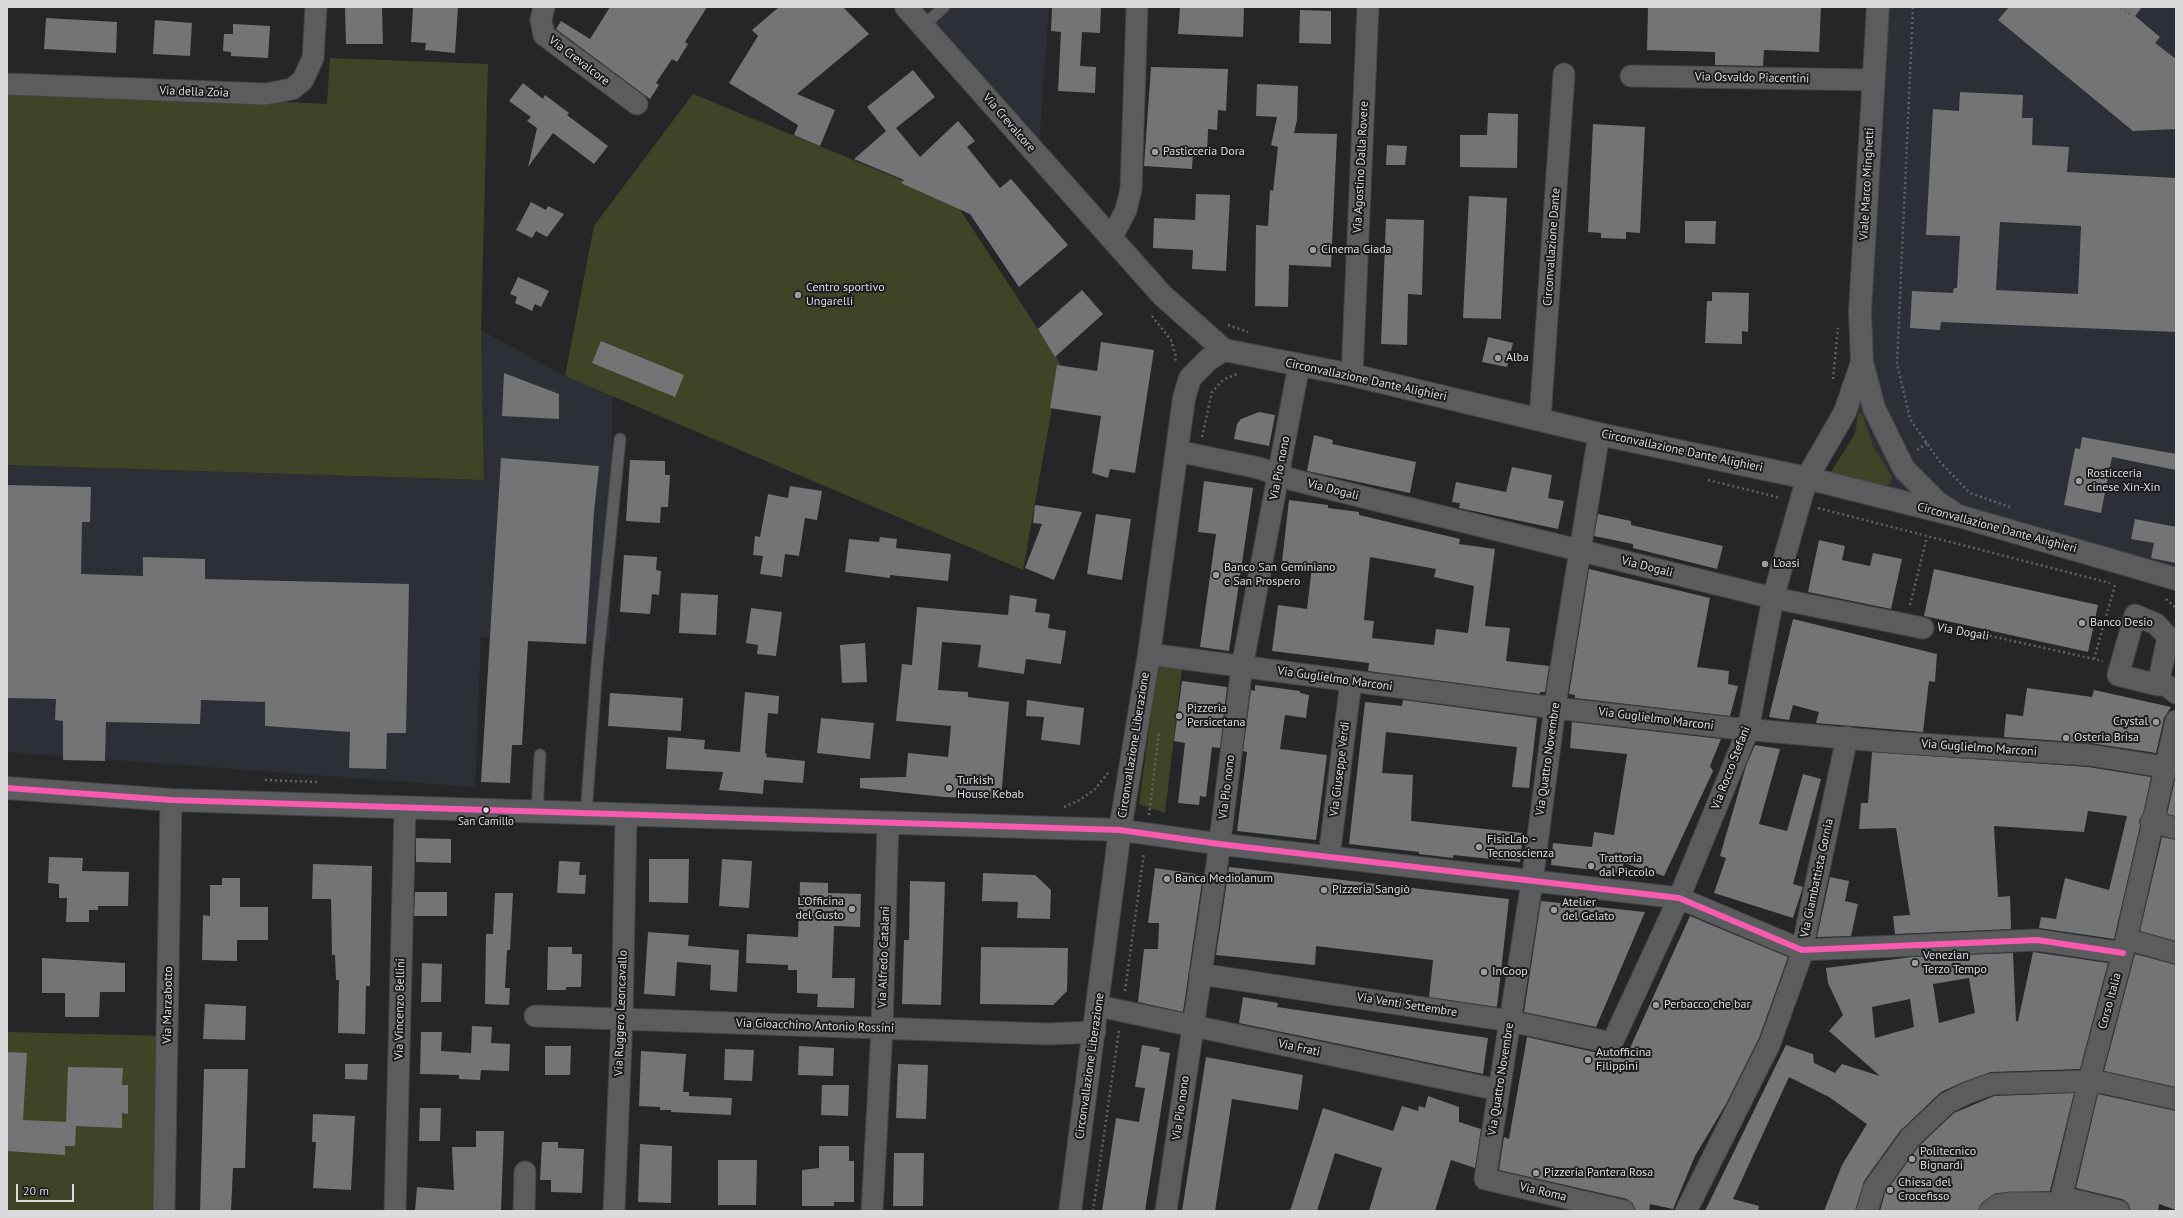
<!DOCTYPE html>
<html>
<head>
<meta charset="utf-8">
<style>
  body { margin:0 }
  #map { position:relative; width:2183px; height:1218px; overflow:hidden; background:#252627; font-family:"PT Sans",sans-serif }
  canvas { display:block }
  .frame { position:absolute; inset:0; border:8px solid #dbdbdd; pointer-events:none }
  .scale { position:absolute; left:16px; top:1184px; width:58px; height:18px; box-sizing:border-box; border:2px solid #dbdbdd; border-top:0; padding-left:5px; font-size:12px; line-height:14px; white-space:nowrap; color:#dbdbdd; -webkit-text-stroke:3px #1b1c1f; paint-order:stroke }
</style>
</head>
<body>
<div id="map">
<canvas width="2183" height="1218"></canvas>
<div class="frame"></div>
<div class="scale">20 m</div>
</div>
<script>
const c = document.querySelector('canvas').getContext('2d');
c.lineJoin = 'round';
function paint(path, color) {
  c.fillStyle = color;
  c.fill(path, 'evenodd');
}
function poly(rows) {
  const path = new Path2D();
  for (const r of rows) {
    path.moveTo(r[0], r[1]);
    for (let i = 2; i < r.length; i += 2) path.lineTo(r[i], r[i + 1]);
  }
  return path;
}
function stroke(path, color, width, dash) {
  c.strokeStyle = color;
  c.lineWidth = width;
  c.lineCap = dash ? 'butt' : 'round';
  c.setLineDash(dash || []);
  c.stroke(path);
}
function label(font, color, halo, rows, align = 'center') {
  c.font = font + ' "PT Sans",sans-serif';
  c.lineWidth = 4;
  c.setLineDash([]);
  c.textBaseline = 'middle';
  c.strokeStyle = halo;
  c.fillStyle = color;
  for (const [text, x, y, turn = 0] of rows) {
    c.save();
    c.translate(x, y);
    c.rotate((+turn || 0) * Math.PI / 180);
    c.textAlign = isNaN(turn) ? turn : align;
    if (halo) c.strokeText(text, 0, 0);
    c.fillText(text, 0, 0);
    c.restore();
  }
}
const built = poly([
  [905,7,1049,7,1038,162],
  [1879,7,2176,7,2176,579,1847,488,1861,372],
  [481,330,565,376,612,396,610,642,481,637,475,787,7,752,7,465,484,480]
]);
const green = poly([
  [330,58,488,64,481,330,484,480,7,465,7,88,327,104],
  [693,94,955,202,1060,363,1023,570,565,376,594,226],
  [1858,413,1862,413,1873,446,1892,477,1890,484,1883,487,1831,472,1856,432],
  [1158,665,1182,669,1165,813,1139,804],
  [7,1032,171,1036,168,1211,7,1211]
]);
const building = poly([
  [345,7,382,7,383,44,346,44],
  [413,7,458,7,455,53,425,50,426,43,411,42],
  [610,7,707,7,685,42,688,44,677,62,672,59,656,83,659,85,650,99,556,29,561,21,590,39],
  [779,7,843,7,869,34,797,94,835,110,820,146,794,135,798,125,729,83,758,36,752,30],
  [1052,7,1101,7,1100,33,1082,32,1080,66,1096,67,1095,93,1058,91,1061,32,1051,31],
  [1180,7,1244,7,1243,37,1178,34],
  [1648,7,1821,7,1819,52,1764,50,1763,66,1715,65,1715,52,1647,50],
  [2009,7,2142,7,2135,16,2160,37,2155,43,2176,59,2176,129,2133,131,1998,20],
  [1300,10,1331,11,1331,44,1299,43],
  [46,18,117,22,116,53,44,49],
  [155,20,192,23,190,56,153,54],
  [233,24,270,26,268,58,231,56,231,52,223,51,224,34,233,34],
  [1151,67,1228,69,1226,111,1218,110,1217,130,1208,129,1207,154,1193,153,1192,169,1144,166],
  [913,70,935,97,896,128,920,157,958,121,975,141,967,147,1000,188,1011,179,1068,245,1019,287,970,214,901,183,904,180,854,159,886,131,867,107],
  [523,83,543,99,545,95,569,113,567,115,608,146,594,164,553,133,528,167,537,128,527,121,531,117,509,101],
  [1257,84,1298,86,1297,120,1294,133,1337,134,1331,267,1289,265,1288,307,1255,306,1256,225,1268,226,1270,190,1273,191,1278,147,1271,145,1277,117,1256,116],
  [1960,92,2023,95,2022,118,2033,118,2032,145,2069,147,2067,172,2176,178,2176,332,1941,322,1940,330,1910,328,1912,291,1953,293,1954,288,1957,288,1960,236,1926,235,1933,109,1959,111],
  [2000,222,2081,226,2078,294,1996,290],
  [1488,113,1518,114,1517,168,1460,167,1460,135,1487,135],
  [1593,124,1645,127,1640,233,1626,232,1626,239,1601,238,1601,233,1588,232],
  [1387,145,1407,146,1405,165,1386,165],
  [1196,194,1230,195,1226,271,1192,269,1193,250,1153,248,1154,218,1195,220],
  [1469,196,1507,198,1501,319,1463,318],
  [531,202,546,210,548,206,564,214,547,237,536,231,532,238,516,230],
  [1386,219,1424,220,1422,295,1408,294,1407,345,1381,344],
  [1685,221,1716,221,1715,244,1685,243],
  [518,277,549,291,541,307,535,304,532,311,515,303,517,297,510,294],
  [1082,290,1103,314,1055,357,1038,329],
  [1712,292,1749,293,1748,332,1742,331,1742,344,1705,343,1707,301,1712,301],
  [1488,337,1513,343,1507,367,1482,362],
  [601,341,684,375,675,397,592,363],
  [1101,342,1154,350,1135,473,1110,469,1108,478,1092,473,1101,416,1050,408,1057,365,1097,371],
  [504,373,559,394,559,419,502,416],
  [1259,412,1275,415,1269,446,1234,439,1237,424,1241,419],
  [1314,435,1333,440,1332,444,1416,462,1410,493,1307,471],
  [2082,437,2176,454,2176,470,2112,457,2101,513,2064,505,2075,448,2080,449],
  [501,458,599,466,594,512,586,644,528,641,522,745,512,745,510,783,481,782],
  [630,460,665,461,665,475,670,475,668,507,661,507,660,523,626,521],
  [1512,467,1552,475,1548,498,1564,501,1558,529,1459,508,1460,503,1452,502,1456,482,1506,492],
  [1204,481,1253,488,1229,651,1200,647,1216,534,1198,532],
  [7,485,91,487,90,522,82,522,81,574,143,576,143,557,205,559,205,579,409,584,406,733,387,733,386,769,349,768,350,732,265,726,265,702,201,700,200,724,106,722,105,761,63,760,63,721,55,720,56,699,7,698],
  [790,486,822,491,817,520,805,518,799,556,785,554,782,577,760,574,763,556,753,555,755,536,760,537,768,494,788,498],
  [1289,500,1328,505,1328,508,1359,512,1359,515,1460,539,1459,544,1495,549,1485,626,1510,628,1506,661,1549,666,1545,692,1540,692,1540,694,1368,671,1369,663,1272,651,1278,605,1307,609,1312,566,1282,562],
  [1370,557,1436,569,1434,577,1474,586,1468,633,1436,629,1434,645,1372,638,1374,621,1364,620],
  [1035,505,1082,512,1054,580,1025,568,1042,524,1033,523],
  [1096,514,1131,519,1122,580,1087,574],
  [1598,514,1631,521,1631,525,1723,546,1717,569,1633,548,1633,544,1594,536],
  [2135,519,2176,527,2176,563,2151,558,2154,543,2131,539],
  [880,537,897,539,896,548,951,554,948,581,890,575,890,578,845,572,849,539,879,542],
  [1819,540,1845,546,1842,560,1870,566,1873,553,1902,559,1891,609,1808,592],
  [624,555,657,557,656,570,661,571,659,595,652,594,650,614,620,612],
  [1589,569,1710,598,1697,667,1729,671,1728,684,1738,686,1730,716,1575,698,1575,695,1569,694],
  [1934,569,2098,605,2088,652,1924,616],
  [681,593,718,595,716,635,679,633],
  [1010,595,1037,599,1035,612,1050,614,1048,628,1066,631,1061,664,1026,659,1024,674,978,667,981,645,942,642,938,690,968,692,968,697,1009,702,1001,799,944,797,860,788,860,778,906,777,908,753,948,757,951,726,896,721,902,664,912,665,917,607,1008,615],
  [751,608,782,612,776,656,757,654,758,645,746,643],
  [1793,619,1937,654,1935,682,1929,681,1923,732,1816,723,1819,712,1793,705,1789,720,1769,717],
  [865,643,867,682,842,683,840,645],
  [1182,681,1227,687,1220,748,1212,747,1206,797,1200,796,1199,805,1178,803,1185,743,1174,741],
  [1255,685,1300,691,1300,693,1309,695,1306,718,1285,715,1280,749,1327,755,1316,840,1237,831,1247,752,1243,751,1251,690,1255,691],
  [2027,688,2092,697,2094,690,2171,707,2164,718,2156,753,2090,743,2004,737,2006,714,2023,716],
  [745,692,779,696,778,714,768,713,765,753,767,754,766,757,805,761,803,783,764,780,763,794,719,790,723,772,666,769,668,737,705,740,704,749,740,752],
  [610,693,683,698,681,731,608,726],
  [1027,700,1084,708,1080,745,1041,740,1044,717,1026,716],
  [1403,700,1537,718,1529,788,1512,787,1517,747,1386,732,1382,773,1413,775,1411,821,1523,833,1520,862,1453,855,1453,858,1419,854,1419,852,1349,844,1365,702,1402,706],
  [821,718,874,723,870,759,817,753],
  [1572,722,1721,739,1710,766,1713,771,1664,876,1624,863,1620,873,1551,865,1553,843,1592,847,1594,832,1614,835,1627,754,1570,748],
  [1755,745,1780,749,1759,824,1787,831,1803,774,1821,779,1793,884,1803,887,1793,918,1714,893,1726,858,1720,856,1746,766],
  [1872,752,2088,767,2151,777,2143,814,2139,820,2140,826,2114,939,2039,928,2041,917,2056,919,2065,878,2109,890,2127,816,2088,811,2084,832,1994,826,1998,897,2010,896,2011,929,1895,934,1893,916,1910,915,1896,828,1859,829,1861,803,1868,803],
  [2176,775,2176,816,2167,814],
  [2162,837,2176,840,2176,941,2140,931],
  [416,838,451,839,451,863,416,862],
  [49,857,83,858,82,871,129,872,128,906,98,906,98,910,89,910,89,922,66,922,67,898,59,898,59,884,48,883],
  [649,859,689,859,688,903,649,902],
  [722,859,752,861,749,908,719,906],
  [559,861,580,862,579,875,586,875,585,894,557,893],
  [313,864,372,866,370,986,366,986,365,1034,338,1033,339,980,336,980,335,955,332,955,331,899,312,899],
  [1229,867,1509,899,1497,1007,1429,997,1433,960,1316,946,1315,965,1216,955],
  [1155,868,1203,875,1183,1012,1138,1002,1144,949,1158,949,1159,923,1148,923],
  [983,873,1035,875,1051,890,1050,919,1017,918,1018,902,982,901],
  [1830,877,1849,881,1845,901,1858,904,1851,936,1817,937],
  [222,878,240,878,240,907,268,907,268,940,237,940,237,961,202,960,203,915,210,916,210,885,222,885],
  [910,881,945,882,941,1005,902,1004,904,940,909,940],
  [800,882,828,883,828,893,861,894,860,927,834,926,832,978,855,978,854,1008,817,1007,818,994,797,993,797,970,788,970,788,965,746,963,747,934,798,937],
  [415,892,447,892,447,916,414,916],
  [495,893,513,893,510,950,507,950,505,988,510,988,509,1005,485,1004,486,934,493,934],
  [1541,901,1645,912,1596,1027,1524,1012],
  [1690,916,1788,957,1759,1038,1726,1104,1695,1156,1673,1209,1650,1204,1649,1211,1636,1211,1632,1203,1627,1199,1499,1170,1504,1137,1509,1139,1527,1037,1625,1059],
  [648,932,689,935,688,946,739,950,737,992,710,990,711,965,677,962,675,996,644,994],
  [548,947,572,947,572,954,582,954,581,987,566,987,566,990,547,990],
  [981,947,1068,948,1067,991,1053,1005,980,1004],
  [2033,952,2108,963,2080,1069,1991,1072,1963,1082,1941,1092,1900,1131,1864,1181,1855,1211,1824,1211,1842,1165,1867,1124,1829,1097,1789,1077,1733,1199,1759,1206,1758,1211,1705,1211,1786,1045,1813,1054,1814,1063,1835,1073,1842,1064,1880,1076,1829,1031,1843,1015,1828,983,1826,968,1912,957,2013,953,2016,1021,2018,1021],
  [1969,978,1975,1013,1939,1023,1933,984],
  [1910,999,1914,1027,1875,1038,1872,1007],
  [2135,954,2176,965,2176,1087,2104,1071],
  [42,958,125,963,125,992,100,992,99,1017,65,1017,65,993,42,993],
  [422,963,442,964,441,1002,421,1002],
  [1243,997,1278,1003,1277,1007,1488,1038,1483,1074,1239,1023],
  [205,1004,246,1006,245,1040,203,1039],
  [472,1026,492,1027,491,1043,510,1044,509,1071,481,1070,480,1080,459,1079,459,1075,420,1074,421,1032,442,1032,441,1051,471,1053],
  [1142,1045,1160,1048,1159,1051,1170,1053,1145,1211,1102,1211,1116,1118,1139,1122,1145,1088,1135,1087],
  [545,1046,571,1046,570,1075,545,1075],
  [799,1046,834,1048,833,1076,798,1075],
  [725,1049,754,1050,752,1081,724,1080],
  [641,1051,686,1054,683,1092,689,1092,689,1096,732,1098,731,1115,671,1112,671,1110,660,1110,660,1107,639,1106],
  [7,1052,27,1053,23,1120,66,1122,68,1067,123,1068,122,1085,128,1085,128,1114,122,1113,122,1128,76,1126,75,1146,65,1146,65,1155,7,1151],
  [1206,1057,1303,1075,1298,1110,1232,1099,1215,1211,1182,1211],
  [345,1064,368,1064,367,1080,345,1079],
  [898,1064,928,1065,926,1119,896,1118],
  [204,1069,248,1069,245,1168,233,1168,231,1211,200,1211],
  [822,1085,849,1085,848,1116,821,1115],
  [2074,1093,2050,1191,1996,1193,1983,1202,1978,1211,1880,1211,1885,1193,1919,1146,1954,1113,1994,1096],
  [2098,1094,2176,1111,2176,1210,2159,1204,2158,1211,2131,1211,2128,1203,2122,1199,2076,1188],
  [1428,1096,1459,1107,1459,1122,1481,1129,1475,1168,1451,1160,1435,1211,1369,1211,1382,1168,1335,1153,1317,1211,1290,1211,1323,1108,1393,1131,1402,1106,1418,1111,1419,1106,1425,1108],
  [420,1108,441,1108,440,1141,419,1141],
  [313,1114,355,1116,351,1190,313,1188,316,1142,312,1142],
  [476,1131,504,1131,501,1211,415,1211,417,1187,454,1190,452,1147,476,1147],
  [542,1142,558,1142,558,1148,584,1149,582,1193,551,1192,551,1180,540,1180],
  [640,1144,672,1146,671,1203,638,1202],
  [819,1146,849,1146,849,1161,854,1161,854,1202,834,1202,834,1206,802,1206,802,1170,819,1168],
  [894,1153,924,1153,923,1206,893,1206],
  [718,1160,757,1160,756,1205,718,1205]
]);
const path = poly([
  [1913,7,1897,364,1910,419,1940,462,1970,493,2010,507],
  [2120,7,2132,16],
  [1152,316,1171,340,1176,357,1175,363],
  [1228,325,1248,332],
  [1833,379,1838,328],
  [1202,437,1212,392,1223,380,1237,374],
  [1917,450,1927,443],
  [1708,480,1781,498],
  [1818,508,2110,583],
  [2166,599,2176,608],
  [1910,605,1927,537],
  [1941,625,2103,661],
  [2094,659,2115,585],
  [265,780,318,782],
  [1064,807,1080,800,1095,789,1108,773],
  [1149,815,1159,732],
  [1125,991,1144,853],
  [1093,1211,1119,1030]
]);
const lane = poly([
  [923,26,944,7],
  [537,813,540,755],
  [586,814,597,665,620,439]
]);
const street = poly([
  [544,7,541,20,544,35,637,104],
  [1631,76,1873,80],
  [7,84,265,94,292,89,303,80,313,58,316,7],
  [1112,237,1126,210,1131,189,1137,7],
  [1352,375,1368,7],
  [1540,419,1564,74],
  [1599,434,1557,692,1532,882,1485,1179,1624,1211],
  [1177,451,1259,468,1294,480,1769,597,1923,628],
  [1149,654,1555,708,1732,728,1889,742,2089,755,2165,767],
  [2158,685,2118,675,2135,615,2156,624,2168,637,2158,685,2166,685,2176,693],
  [2151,822,2176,828],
  [1120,830,1219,844,1679,898,1802,950,2037,940,2123,953],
  [1329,857,1351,681],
  [2126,939,2176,953],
  [1200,974,1510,1021,1612,1043,1679,898,1748,730,1773,598,1807,478],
  [1098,1006,1499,1090],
  [535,1016,1048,1034,1095,1032],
  [2061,1197,2119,1211],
  [164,1211,171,800],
  [395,1211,405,808],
  [524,1211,525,1172],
  [614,1211,622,1018,626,815],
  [872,1211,882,1029,888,823],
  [1166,1211,1217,864,1242,667,1299,365],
  [1686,1211,1770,1043,1800,959,1847,737],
  [1867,1211,1874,1188,1910,1138,1947,1103,1967,1093,1992,1084,2089,1081,2105,1083,2176,1099],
  [1990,1211,1998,1205,2012,1203,2060,1203],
  [2058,1211,2089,1081,2123,953,2176,721]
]);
const secondary = poly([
  [906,7,1162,295,1224,350],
  [1878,7,1860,312,1862,362,1874,408,1904,469,1937,502,1951,511],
  [1807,478,1845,412,1862,362],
  [7,788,171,800,1120,830],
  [1070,1211,1120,830,1149,654,1184,398,1190,378,1209,359,1224,350,1352,375,1599,434,1807,478,1959,516,2176,579]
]);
const bus1 = poly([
  [7,788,171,800,1120,830,1219,844,1679,898,1802,950,2037,940,2123,953]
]);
const markers = [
  [1155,152,4,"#9b9c9d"],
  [1313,250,4,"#9b9c9d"],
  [798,295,4,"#9b9c9d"],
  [1498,358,4,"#9b9c9d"],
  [2079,481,4,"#9b9c9d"],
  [1765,564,4,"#9b9c9d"],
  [1216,575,4,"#9b9c9d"],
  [2082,623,4,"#9b9c9d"],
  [1179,716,4,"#9b9c9d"],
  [2156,722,4,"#9b9c9d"],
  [2066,738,4,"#9b9c9d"],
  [949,788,4,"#9b9c9d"],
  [486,810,3.5,"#dbdbdd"],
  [1479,847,4,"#9b9c9d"],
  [1591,866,4,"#9b9c9d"],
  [1167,879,4,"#9b9c9d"],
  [1324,890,4,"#9b9c9d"],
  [852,909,4,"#9b9c9d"],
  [1554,910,4,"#9b9c9d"],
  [1915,963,4,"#9b9c9d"],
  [1484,972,4,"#9b9c9d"],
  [1656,1005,4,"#9b9c9d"],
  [1588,1060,4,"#9b9c9d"],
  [1912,1159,4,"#9b9c9d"],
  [1536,1173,4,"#9b9c9d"],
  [1890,1190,4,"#9b9c9d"]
];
const busNames = [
  ["San Camillo",486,822]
];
const streetNames = [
  ["Via Crevalcore",579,61,37],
  ["Via Osvaldo Piacentini",1752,78,1],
  ["Via della Zoia",194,92,2],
  ["Via Crevalcore",1009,123,49],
  ["Via Agostino Dalla Rovere",1361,167,-87],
  ["Viale Marco Minghetti",1867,184,-87],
  ["Circonvallazione Dante",1552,247,-86],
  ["Circonvallazione Dante Alighieri",1366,380,12],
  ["Circonvallazione Dante Alighieri",1682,451,12],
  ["Via Pio nono",1280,468,-79],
  ["Via Dogali",1333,490,14],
  ["Circonvallazione Dante Alighieri",1997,528,15],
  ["Via Dogali",1647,567,14],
  ["Via Dogali",1963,632,10],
  ["Via Guglielmo Marconi",1335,679,8],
  ["Via Guglielmo Marconi",1656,719,7],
  ["Circonvallazione Liberazione",1134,745,-81],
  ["Via Guglielmo Marconi",1979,748,4],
  ["Via Quattro Novembre",1548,759,-82],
  ["Via Rocco Stefani",1731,768,-69],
  ["Via Giuseppe Verdi",1340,769,-83],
  ["Via Pio nono",1227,787,-83],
  ["Via Giambattista Gornia",1817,878,-78],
  ["Via Alfredo Catalani",884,957,-88],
  ["Corso Italia",2110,1001,-75],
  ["Via Marzabotto",168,1005,-89],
  ["Via Venti Settembre",1407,1005,9],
  ["Via Vincenzo Bellini",400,1009,-89],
  ["Via Ruggero Leoncavallo",621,1013,-88],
  ["Via Gioacchino Antonio Rossini",815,1026,2],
  ["Via Frati",1299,1048,12],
  ["Circonvallazione Liberazione",1090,1066,-82],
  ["Via Quattro Novembre",1501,1079,-81],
  ["Via Pio nono",1181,1108,-82],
  ["Via Roma",1543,1192,13]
];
const poiNames = [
  ["Pasticceria Dora",1163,152],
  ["Cinema Giada",1321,250],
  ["Centro sportivo",806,288],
  ["Ungarelli",806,302],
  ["Alba",1506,358],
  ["Rosticceria",2087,474],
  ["cinese Xin-Xin",2087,488],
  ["L'oasi",1773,564],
  ["Banco San Geminiano",1224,568],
  ["e San Prospero",1224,582],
  ["Banco Desio",2090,623],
  ["Pizzeria",1187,709],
  ["Persicetana",1187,723],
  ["Crystal",2148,722,"right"],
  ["Osteria Brisa",2074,738],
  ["Turkish",957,781],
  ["House Kebab",957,795],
  ["FisicLab -",1487,840],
  ["Tecnoscienza",1487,854],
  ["Trattoria",1599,859],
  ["dal Piccolo",1599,873],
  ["Banca Mediolanum",1175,879],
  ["Pizzeria Sangiò",1332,890],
  ["L'Officina",844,902,"right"],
  ["del Gusto",844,916,"right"],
  ["Atelier",1562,903],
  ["del Gelato",1562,917],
  ["Venezian",1923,956],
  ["Terzo Tempo",1923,970],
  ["InCoop",1492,972],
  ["Perbacco che bar",1664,1005],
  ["Autofficina",1596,1053],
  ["Filippini",1596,1067],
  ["Politecnico",1920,1152],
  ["Bignardi",1920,1166],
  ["Pizzeria Pantera Rosa",1544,1173],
  ["Chiesa del",1898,1183],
  ["Crocefisso",1898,1197]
];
paint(built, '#2c2f35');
paint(green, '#3f4427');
paint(building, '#737475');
stroke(lane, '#434445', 13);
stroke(street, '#434445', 23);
stroke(secondary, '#434445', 24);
stroke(path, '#606262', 2.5, [2, 3]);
stroke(lane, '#5b5c5d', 11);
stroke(street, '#5b5c5d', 21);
stroke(secondary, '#5b5c5d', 22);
stroke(bus1, '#f75aaf', 6);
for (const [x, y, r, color] of markers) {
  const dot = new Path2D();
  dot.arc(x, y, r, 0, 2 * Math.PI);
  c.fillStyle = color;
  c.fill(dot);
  stroke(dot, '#1b1c1f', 1.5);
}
label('11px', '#dbdbdd', '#1b1c1f', busNames);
label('12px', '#dbdbdd', '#1b1c1f', streetNames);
label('12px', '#dbdbdd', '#1b1c1f', poiNames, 'left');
</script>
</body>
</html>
